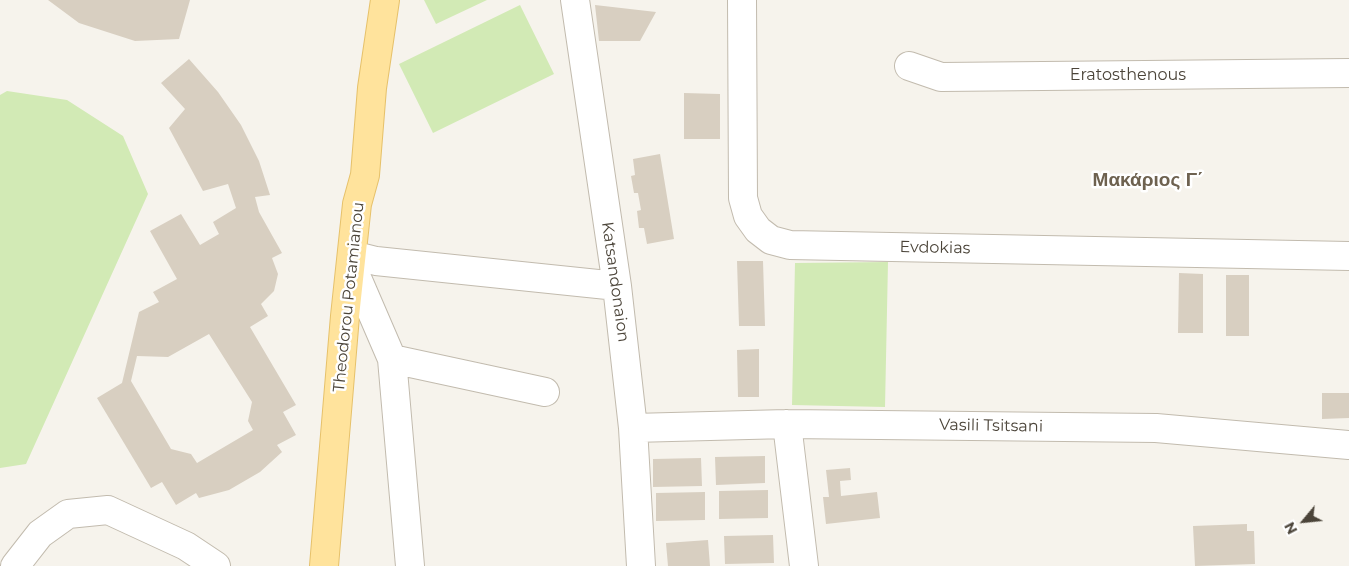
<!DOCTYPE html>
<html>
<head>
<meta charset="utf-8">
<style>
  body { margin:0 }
  #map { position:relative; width:1349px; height:566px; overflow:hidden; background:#f6f3ec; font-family:Montserrat,sans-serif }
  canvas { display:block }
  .north { position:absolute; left:1279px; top:496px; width:50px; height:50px; -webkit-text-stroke:4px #fff; paint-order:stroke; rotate:242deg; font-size:14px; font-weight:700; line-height:20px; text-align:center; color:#4b4439 }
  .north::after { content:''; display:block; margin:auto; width:18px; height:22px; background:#4b4439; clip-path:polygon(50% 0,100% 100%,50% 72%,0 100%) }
</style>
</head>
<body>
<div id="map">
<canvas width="1349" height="566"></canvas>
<div class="north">N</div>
</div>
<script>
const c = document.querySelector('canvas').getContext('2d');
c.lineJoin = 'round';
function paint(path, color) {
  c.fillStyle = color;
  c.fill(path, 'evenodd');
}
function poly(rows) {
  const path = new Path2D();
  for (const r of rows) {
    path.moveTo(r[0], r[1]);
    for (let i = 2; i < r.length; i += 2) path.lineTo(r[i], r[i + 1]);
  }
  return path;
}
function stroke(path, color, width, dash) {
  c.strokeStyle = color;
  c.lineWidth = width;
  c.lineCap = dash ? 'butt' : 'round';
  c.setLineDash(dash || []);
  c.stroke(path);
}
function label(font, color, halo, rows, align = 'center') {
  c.font = font + ' Montserrat,sans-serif';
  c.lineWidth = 5;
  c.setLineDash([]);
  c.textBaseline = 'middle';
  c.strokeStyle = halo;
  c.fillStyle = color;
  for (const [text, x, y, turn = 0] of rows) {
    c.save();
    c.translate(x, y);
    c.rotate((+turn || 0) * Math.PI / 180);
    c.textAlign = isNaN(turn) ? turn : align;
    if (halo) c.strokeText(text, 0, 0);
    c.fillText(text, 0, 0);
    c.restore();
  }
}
const green = poly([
  [424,0,487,0,436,24],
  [520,5,554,74,433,133,399,64],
  [7,91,67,100,123,136,148,194,26,464,0,468,0,95],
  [888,262,885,407,792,405,795,263]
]);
const building = poly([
  [48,0,190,0,179,39,135,41,79,23],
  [595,5,656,12,640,41,599,41],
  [189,59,218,92,241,125,259,161,270,195,255,197,259,212,282,253,272,258,278,274,274,291,261,304,268,316,250,327,296,405,283,412,296,435,277,445,282,452,260,472,229,490,199,498,196,493,176,505,162,482,151,488,97,398,122,383,139,312,159,302,153,292,177,279,150,231,181,214,200,245,219,234,213,222,236,208,228,184,203,191,169,128,185,109,161,83],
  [209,334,252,402,248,421,253,430,197,463,191,454,171,449,131,381,137,356,168,357],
  [684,93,720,94,720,139,684,139],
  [660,154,674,239,647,244,644,228,639,228,637,211,641,210,638,193,634,193,631,176,635,175,633,159],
  [737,261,763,261,765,326,739,326],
  [1179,273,1203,274,1203,333,1178,333],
  [1226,275,1249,275,1249,336,1226,336],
  [759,349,759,397,738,397,737,350],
  [1322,393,1349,393,1349,418,1322,419],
  [765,456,765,483,716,485,715,457],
  [701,458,702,486,653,487,653,459],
  [850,468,851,480,840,481,841,496,877,492,880,518,826,524,823,497,829,497,826,470],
  [768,490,768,518,719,519,719,491],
  [705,492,705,520,656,521,656,493],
  [1247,524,1247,531,1254,531,1255,564,1195,566,1193,526],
  [773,535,774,563,725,564,724,536],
  [708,540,710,566,668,566,666,543]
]);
const minor = poly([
  [575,0,617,286,633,428,641,566],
  [742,0,743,198,748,216,758,230,771,240,790,245,1349,256],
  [909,66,941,77,1349,73],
  [352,255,376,261,617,286],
  [351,264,392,359,410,566],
  [392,359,545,392],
  [787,424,804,566],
  [633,428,787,424,1156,428,1349,445],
  [15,566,40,534,68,514,108,510,186,546,216,566]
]);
const major = poly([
  [324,566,345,316,357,204,365,175,372,88,385,0]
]);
const streetNames = [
  ["Eratosthenous",1128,75],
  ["Evdokias",935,248,1],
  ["Katsandonaion",615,282,82],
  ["Theodorou Potamianou",349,297,-84],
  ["Vasili Tsitsani",991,426,1]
];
const quarterNames = [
  ["Μακάριος Γ΄",1148,180]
];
paint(green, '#d2eab5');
paint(building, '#d8cfc1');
stroke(minor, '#c2bbae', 30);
stroke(major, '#e6c16a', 30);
stroke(minor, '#fff', 28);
stroke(major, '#ffe39c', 28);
label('16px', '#4b4439', '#fff', streetNames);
label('bold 19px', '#6e6250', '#fff', quarterNames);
</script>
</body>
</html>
